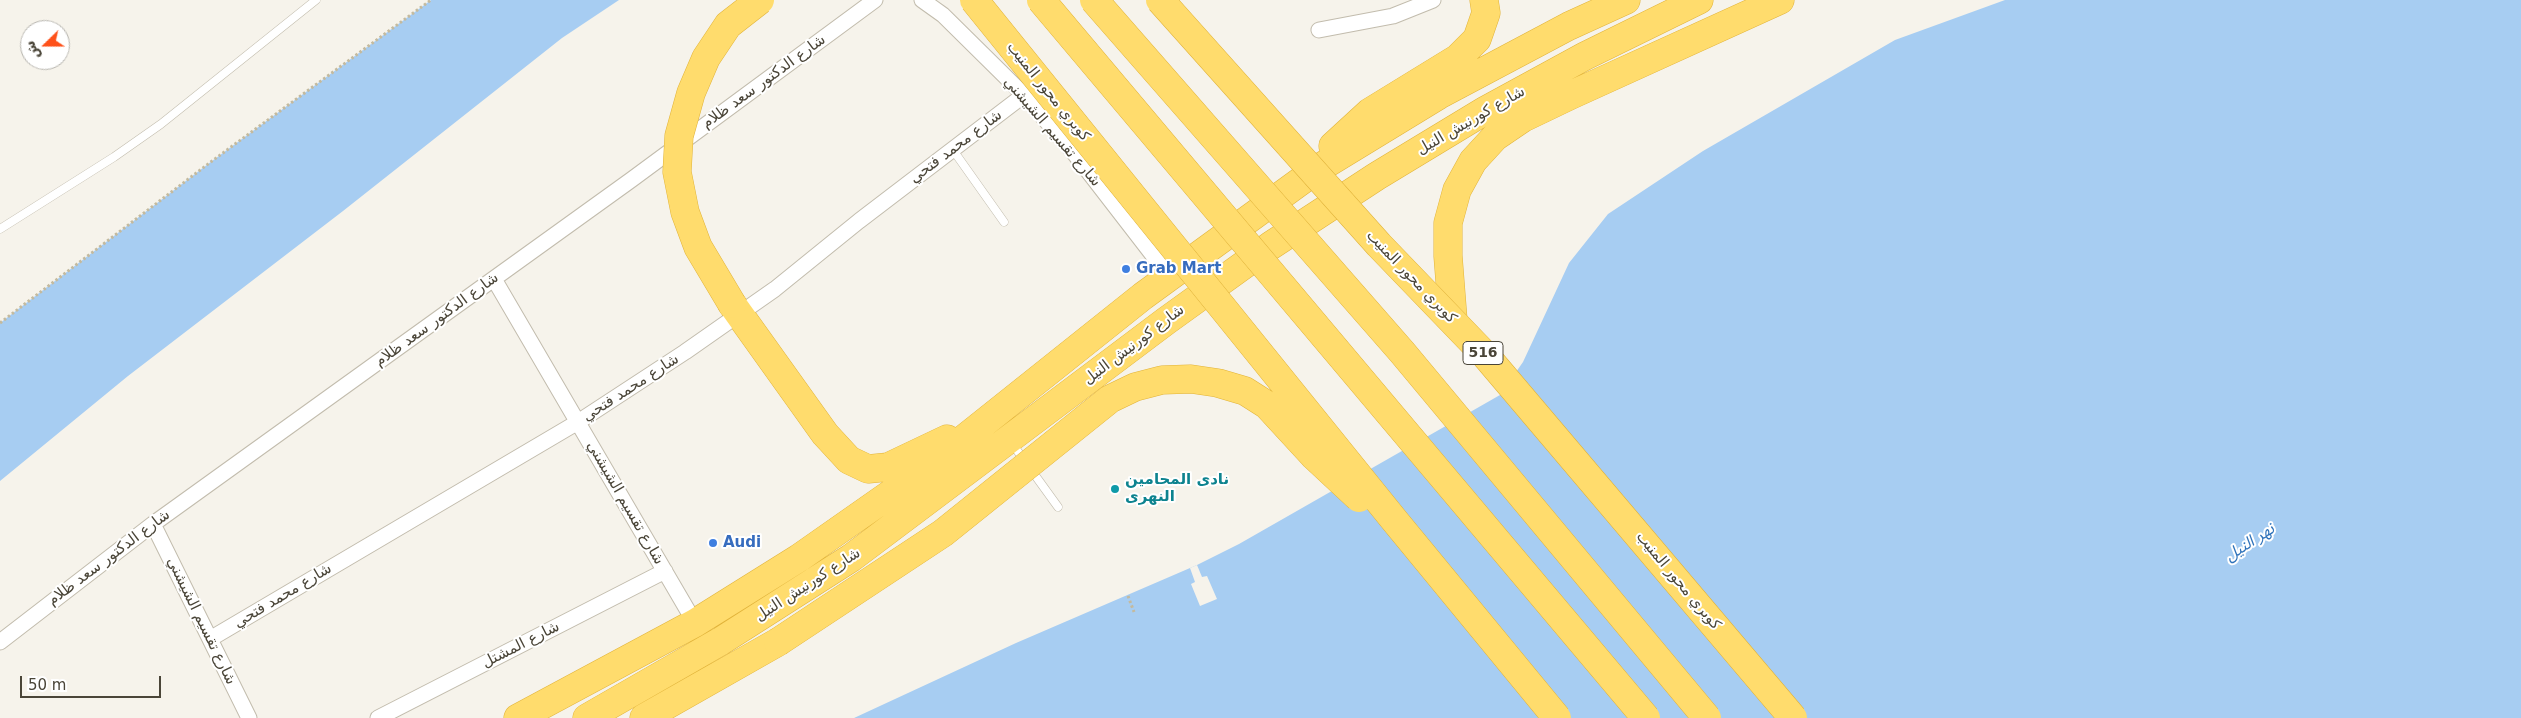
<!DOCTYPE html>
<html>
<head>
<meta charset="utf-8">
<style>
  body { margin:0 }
  #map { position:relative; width:2521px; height:718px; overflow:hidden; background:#f6f3eb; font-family:"DejaVu Sans","Noto Sans Arabic",sans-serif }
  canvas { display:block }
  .north { position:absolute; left:20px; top:20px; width:50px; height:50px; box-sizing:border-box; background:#fff; border:1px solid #b7b5af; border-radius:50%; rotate:248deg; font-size:14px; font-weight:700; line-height:20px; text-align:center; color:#4a4538 }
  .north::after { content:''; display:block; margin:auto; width:18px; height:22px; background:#fe511a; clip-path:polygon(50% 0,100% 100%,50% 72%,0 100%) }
  .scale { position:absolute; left:20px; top:676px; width:141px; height:22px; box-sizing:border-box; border:2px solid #4a4538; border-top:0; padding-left:6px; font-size:15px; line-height:18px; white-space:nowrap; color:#4a4538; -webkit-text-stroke:4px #fff; paint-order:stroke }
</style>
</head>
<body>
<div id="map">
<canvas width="2521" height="718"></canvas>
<div class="north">ش</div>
<div class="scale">50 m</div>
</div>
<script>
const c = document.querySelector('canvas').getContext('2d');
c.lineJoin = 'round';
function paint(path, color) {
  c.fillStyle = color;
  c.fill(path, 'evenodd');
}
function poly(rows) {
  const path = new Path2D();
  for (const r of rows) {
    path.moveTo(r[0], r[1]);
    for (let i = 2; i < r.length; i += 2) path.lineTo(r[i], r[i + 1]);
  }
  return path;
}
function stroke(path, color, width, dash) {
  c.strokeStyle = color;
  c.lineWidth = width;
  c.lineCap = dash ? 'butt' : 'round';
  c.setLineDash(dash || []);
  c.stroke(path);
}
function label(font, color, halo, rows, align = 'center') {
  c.font = font + ' "DejaVu Sans","Noto Sans Arabic",sans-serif';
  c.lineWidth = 4;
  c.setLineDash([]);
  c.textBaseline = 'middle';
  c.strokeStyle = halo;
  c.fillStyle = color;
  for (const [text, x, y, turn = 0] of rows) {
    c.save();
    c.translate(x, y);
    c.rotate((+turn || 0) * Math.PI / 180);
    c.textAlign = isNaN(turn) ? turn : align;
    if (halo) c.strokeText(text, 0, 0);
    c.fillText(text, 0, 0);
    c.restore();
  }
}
const water = poly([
  [431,0,619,0,562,38,343,211,128,376,0,481,0,323,212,161],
  [2005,0,2521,0,2521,718,854,718,1016,643,1197,565,1239,544,1500,395,1523,362,1569,263,1608,214,1703,151,1895,40]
]);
const pier = poly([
  [1197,565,1202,577,1207,576,1217,599,1200,606,1191,584,1195,582,1190,568]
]);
const path = poly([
  [0,323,212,161,431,0],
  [1128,596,1134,612]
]);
const lane = poly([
  [953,150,1004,222],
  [0,229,114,157,161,124,316,0],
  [1011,442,1058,507]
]);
const street = poly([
  [922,0,943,15,1024,95,1074,153,1169,276],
  [1319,30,1393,16,1433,0],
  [494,279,695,623],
  [153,524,249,718],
  [210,639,578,422,685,352,775,289,859,221,1024,95],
  [0,642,153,524,631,180,875,0],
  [378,718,665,571]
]);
const highway = poly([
  [1333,146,1370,112,1458,58,1477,39,1486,13,1484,0],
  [732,304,825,434,849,460,868,469,888,467,947,439],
  [1453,320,1448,256,1448,223,1457,190,1473,161,1495,137,1523,118,1571,95,1780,0],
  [518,718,695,623,799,558,926,469,1143,296,1316,170,1439,95,1569,26,1626,0],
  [587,718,721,641,851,558,1166,321,1270,246,1377,176,1486,110,1585,56,1699,0],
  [644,718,778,642]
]);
const highwayBridge = poly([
  [974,0,1395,521,1557,718],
  [1041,0,1646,718],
  [1094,0,1402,352,1707,718],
  [1160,0,1379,245,1486,356,1793,718],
  [732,304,698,247,685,212,677,172,679,136,691,93,706,58,728,25,760,0],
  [778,642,943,533,1110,399,1135,387,1162,380,1191,379,1218,383,1245,391,1267,405,1314,456,1359,498]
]);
const markers = [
  [1126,269,5,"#3f7fe0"],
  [1115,489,5,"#0f9aa8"],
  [713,543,5,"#3f7fe0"]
];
const shields = [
  [1483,353,40]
];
const shieldNames = [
  ["516",1483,353]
];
const streetNames = [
  ["شارع الدكتور سعد ظلام",764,82,-36],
  ["كوبري محور المنيب",1048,92,51],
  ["شارع كورنيش النيل",1471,121,-30],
  ["شارع تقسيم الشيشني",1052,132,49],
  ["شارع محمد فتحي",956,147,-37],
  ["كوبري محور المنيب",1411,277,46],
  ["شارع الدكتور سعد ظلام",437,320,-36],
  ["شارع كورنيش النيل",1134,345,-37],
  ["شارع محمد فتحي",631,388,-33],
  ["شارع تقسيم الشيشني",625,503,60],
  ["شارع الدكتور سعد ظلام",109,558,-37],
  ["كوبري محور المنيب",1678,581,50],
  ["شارع كورنيش النيل",808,585,-33],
  ["شارع محمد فتحي",283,596,-31],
  ["شارع تقسيم الشيشني",201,621,64],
  ["شارع المشتل",521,645,-27]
];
const shopNames = [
  ["Grab Mart",1136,269],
  ["Audi",723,543]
];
const cultureNames = [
  ["نادى المحامين",1125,480],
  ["النهرى",1125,497]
];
const waterNames = [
  ["نهر النيل",2250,543,-33]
];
paint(water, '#a7cdf2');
paint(pier, '#f6f3eb');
stroke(lane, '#c2bcad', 9);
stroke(street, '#c2bcad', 17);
stroke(highway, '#e1b33a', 29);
stroke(path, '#c4ba9e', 3, [2.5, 2.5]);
stroke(lane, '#fff', 8);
stroke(street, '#fff', 15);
stroke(highway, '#ffdc6d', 28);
stroke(highwayBridge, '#e1b33a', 29, []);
stroke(highwayBridge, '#ffdc6d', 28);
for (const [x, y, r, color] of markers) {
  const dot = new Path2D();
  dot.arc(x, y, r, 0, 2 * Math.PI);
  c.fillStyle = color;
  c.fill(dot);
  stroke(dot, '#fff', 2);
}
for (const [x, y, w] of shields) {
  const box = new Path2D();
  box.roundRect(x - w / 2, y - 11.5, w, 23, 4);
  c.fillStyle = '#fff';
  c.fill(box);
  stroke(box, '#4a4538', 1);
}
label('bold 14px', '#4a4538', null, shieldNames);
label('15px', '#4a4538', '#fff', streetNames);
label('bold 15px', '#366cbe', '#fff', shopNames, 'left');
label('bold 15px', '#0d838f', '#fff', cultureNames, 'left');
label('italic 16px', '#2e72ba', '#fff', waterNames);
</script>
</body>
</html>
